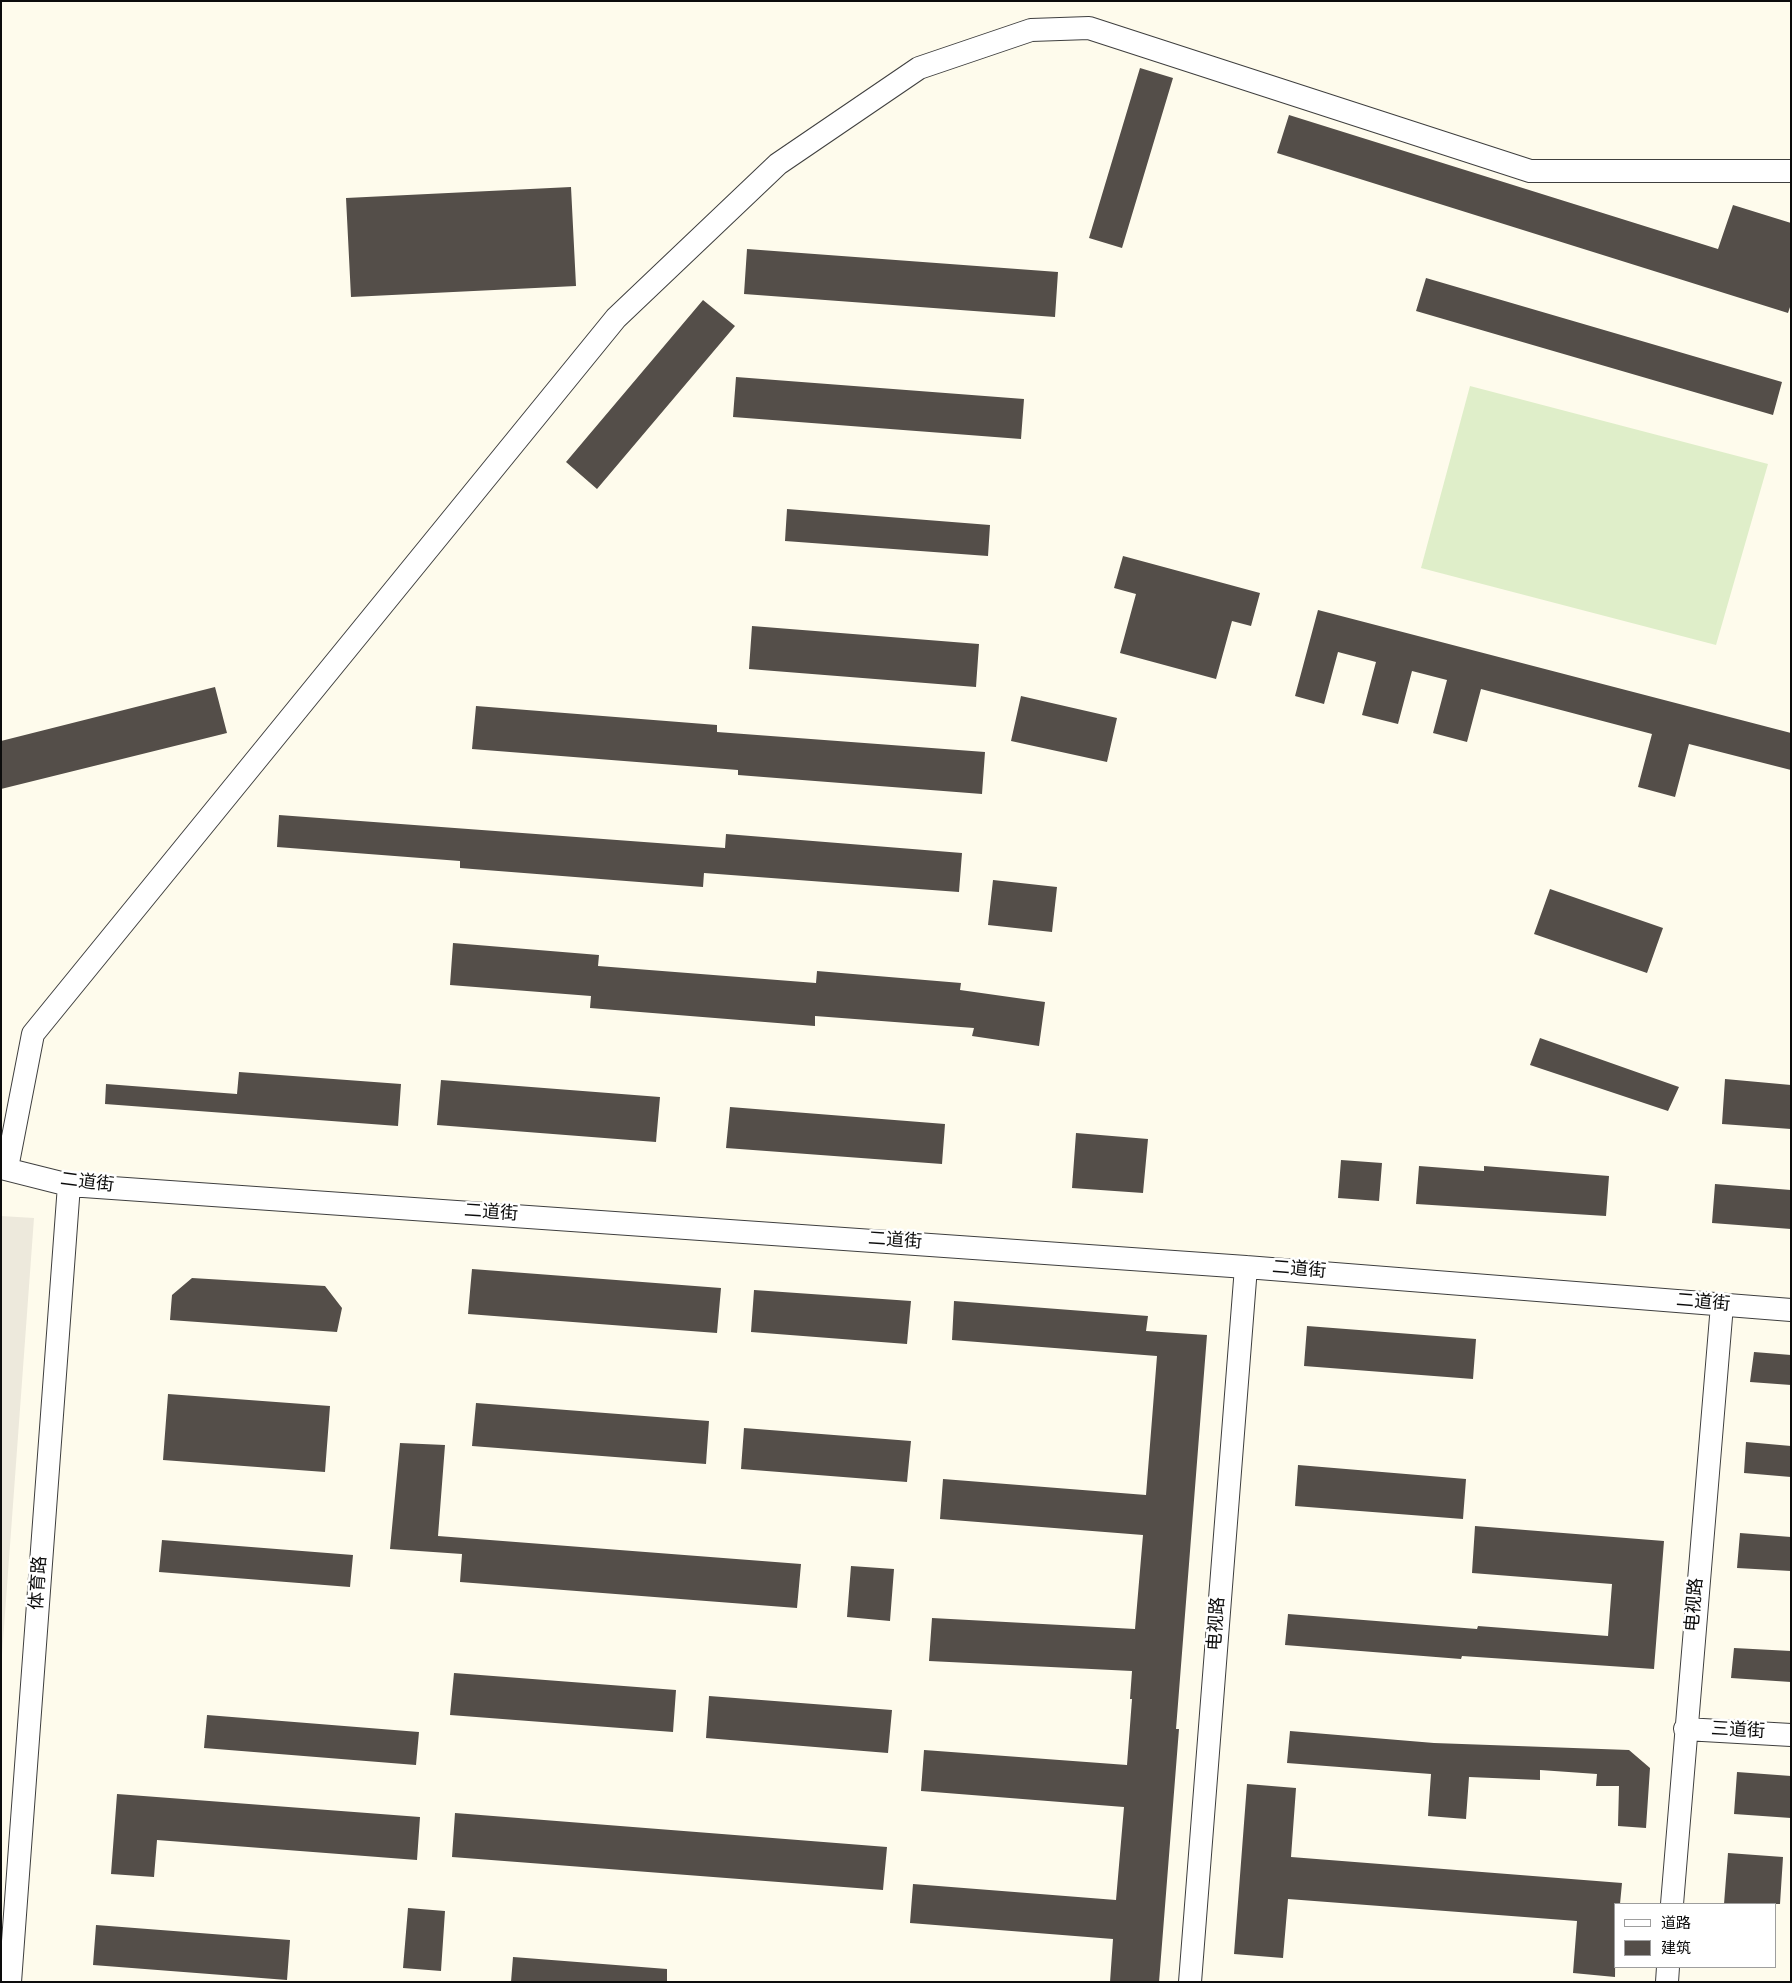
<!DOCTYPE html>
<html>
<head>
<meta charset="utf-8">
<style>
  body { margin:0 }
  #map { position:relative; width:1792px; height:1983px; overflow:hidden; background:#fefbec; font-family:Spectral,"Noto Sans SC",serif }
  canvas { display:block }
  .frame { position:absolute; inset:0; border:2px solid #0c0c0c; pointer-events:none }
  .legend { position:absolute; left:1614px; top:1903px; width:162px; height:65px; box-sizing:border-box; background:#fff; border:1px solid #9e9e9e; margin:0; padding:6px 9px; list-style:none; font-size:15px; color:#0c0c0c }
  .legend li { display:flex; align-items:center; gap:10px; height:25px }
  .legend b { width:25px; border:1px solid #9e9e9e }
</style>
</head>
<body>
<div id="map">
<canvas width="1792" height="1983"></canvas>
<div class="frame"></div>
<ul class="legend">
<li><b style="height:6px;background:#fff"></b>道路</li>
<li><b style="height:14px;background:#544e49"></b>建筑</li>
</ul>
</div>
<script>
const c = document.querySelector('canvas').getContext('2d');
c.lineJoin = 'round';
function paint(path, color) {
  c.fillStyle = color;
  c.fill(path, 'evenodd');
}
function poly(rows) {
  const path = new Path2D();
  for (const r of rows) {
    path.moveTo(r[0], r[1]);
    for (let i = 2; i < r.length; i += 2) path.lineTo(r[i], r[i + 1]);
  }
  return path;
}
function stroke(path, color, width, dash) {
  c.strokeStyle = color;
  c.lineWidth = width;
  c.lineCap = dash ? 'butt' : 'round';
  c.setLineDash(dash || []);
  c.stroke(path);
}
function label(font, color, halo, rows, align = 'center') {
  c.font = font + ' Spectral,"Noto Sans SC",serif';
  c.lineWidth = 5;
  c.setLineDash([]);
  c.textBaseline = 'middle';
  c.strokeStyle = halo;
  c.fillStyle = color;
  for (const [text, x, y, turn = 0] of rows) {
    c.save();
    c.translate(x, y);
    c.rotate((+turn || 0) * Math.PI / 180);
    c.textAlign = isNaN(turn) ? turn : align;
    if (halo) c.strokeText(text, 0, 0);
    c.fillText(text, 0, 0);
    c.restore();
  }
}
const pitch = poly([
  [1470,386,1768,464,1716,645,1421,568]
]);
const plaza = poly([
  [1,1216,34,1218,1,1668]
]);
const building = poly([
  [1140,68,1173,78,1122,248,1089,238],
  [1289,115,1718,249,1733,205,1791,223,1791,304,1788,313,1277,153],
  [571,187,576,286,351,297,346,198],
  [747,249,1058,272,1055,317,744,294],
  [1426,278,1782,382,1773,415,1416,311],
  [703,300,735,326,597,489,566,462],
  [736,377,1024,399,1021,439,733,417],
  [787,509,990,525,988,556,785,541],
  [1123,556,1260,593,1251,626,1232,621,1216,679,1120,653,1136,594,1114,588],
  [1318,610,1791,733,1791,770,1689,744,1675,797,1638,787,1652,734,1481,689,1467,742,1433,733,1447,680,1412,671,1398,724,1362,715,1376,662,1338,652,1324,704,1295,696],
  [752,626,979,644,976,687,749,669],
  [215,687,227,733,1,789,1,741],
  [1021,696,1117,718,1107,762,1011,741],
  [476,706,717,725,717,732,985,752,982,794,738,775,738,770,472,749],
  [279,815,725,848,726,834,962,853,959,892,704,873,703,887,460,868,460,861,277,847],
  [993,880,1057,887,1052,932,988,925],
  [1550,889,1663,928,1647,973,1534,934],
  [453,943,599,955,598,966,816,983,817,971,961,983,960,990,1045,1002,1039,1046,972,1036,974,1028,815,1016,815,1026,590,1008,591,996,450,985],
  [1540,1038,1679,1087,1668,1111,1530,1065],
  [239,1072,401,1084,398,1126,105,1104,106,1084,237,1094],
  [1725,1079,1791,1085,1791,1129,1722,1124],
  [441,1080,660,1097,656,1142,437,1125],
  [730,1107,945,1124,942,1164,726,1148],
  [1076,1133,1148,1139,1143,1193,1072,1188],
  [1341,1160,1382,1163,1379,1201,1338,1198],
  [1419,1166,1484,1171,1484,1166,1609,1176,1606,1216,1416,1204],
  [1715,1184,1791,1190,1791,1229,1712,1223],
  [472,1269,721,1288,717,1333,468,1314],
  [192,1278,325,1286,342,1308,337,1332,170,1320,172,1295],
  [754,1290,911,1301,907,1344,751,1332],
  [954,1301,1148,1316,1146,1331,1207,1335,1176,1729,1179,1729,1159,1982,1110,1982,1113,1939,910,1923,913,1884,1116,1900,1124,1807,921,1791,924,1750,1127,1765,1132,1699,1130,1699,1132,1671,929,1661,932,1618,1135,1629,1143,1535,940,1519,943,1479,1146,1495,1157,1356,952,1340],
  [1307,1326,1476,1339,1473,1379,1304,1366],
  [1754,1352,1791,1355,1791,1385,1750,1382],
  [168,1394,330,1406,325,1472,163,1460],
  [476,1403,709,1421,706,1464,472,1446],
  [744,1428,911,1441,907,1482,741,1469],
  [1746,1442,1791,1446,1791,1477,1744,1473],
  [400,1443,445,1445,438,1536,801,1564,797,1608,460,1582,462,1554,390,1549],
  [1298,1465,1466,1479,1463,1519,1295,1506],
  [1475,1526,1664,1541,1654,1669,1462,1656,1461,1659,1285,1645,1288,1614,1477,1629,1478,1626,1608,1636,1612,1584,1472,1573],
  [1740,1533,1791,1537,1791,1571,1737,1568],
  [162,1540,353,1555,350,1587,159,1572],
  [851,1566,894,1569,890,1621,847,1617],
  [1734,1648,1791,1651,1791,1682,1731,1678],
  [454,1673,676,1690,673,1732,450,1715],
  [709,1696,892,1710,888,1753,706,1738],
  [207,1715,419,1732,416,1765,204,1748],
  [1290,1731,1434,1743,1629,1750,1650,1768,1646,1828,1618,1826,1619,1786,1596,1786,1597,1774,1540,1770,1540,1780,1469,1777,1466,1819,1428,1816,1431,1774,1287,1763],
  [1737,1772,1791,1776,1791,1818,1734,1814],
  [1247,1784,1296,1788,1291,1857,1622,1883,1620,1904,1616,1904,1615,1977,1573,1973,1577,1921,1288,1899,1283,1958,1234,1954],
  [117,1794,420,1817,417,1860,157,1840,154,1877,111,1874],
  [455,1813,887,1847,883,1890,452,1857],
  [1728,1853,1783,1857,1780,1904,1724,1904],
  [408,1908,445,1911,441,1971,403,1968],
  [96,1925,290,1940,287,1980,93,1965],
  [513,1957,667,1969,667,1982,511,1982]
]);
const minor = poly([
  [1,1168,69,1185,1246,1267,1791,1310],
  [7,1168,33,1034,616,318,778,164,919,68,1031,30,1089,28,1530,171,1791,171],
  [1685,1729,1791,1735],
  [1672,1904,1722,1305],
  [10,1982,69,1185],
  [1190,1982,1246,1267],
  [1667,1982,1668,1967]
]);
const streetNames = [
  ["二道街",87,1184,7],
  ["二道街",491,1214,4],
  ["二道街",895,1242,4],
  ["二道街",1299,1271,5],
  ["二道街",1703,1304,5],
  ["体育路",40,1583,-86],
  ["电视路",1696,1605,-85],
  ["电视路",1218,1624,-86],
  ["三道街",1738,1732,3]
];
paint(pitch, '#dfeec9');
paint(plaza, '#ede9dc');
paint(building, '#544e49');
stroke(minor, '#3f3f3f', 24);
stroke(minor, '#fff', 22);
label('18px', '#0c0c0c', '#fff', streetNames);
</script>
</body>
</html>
